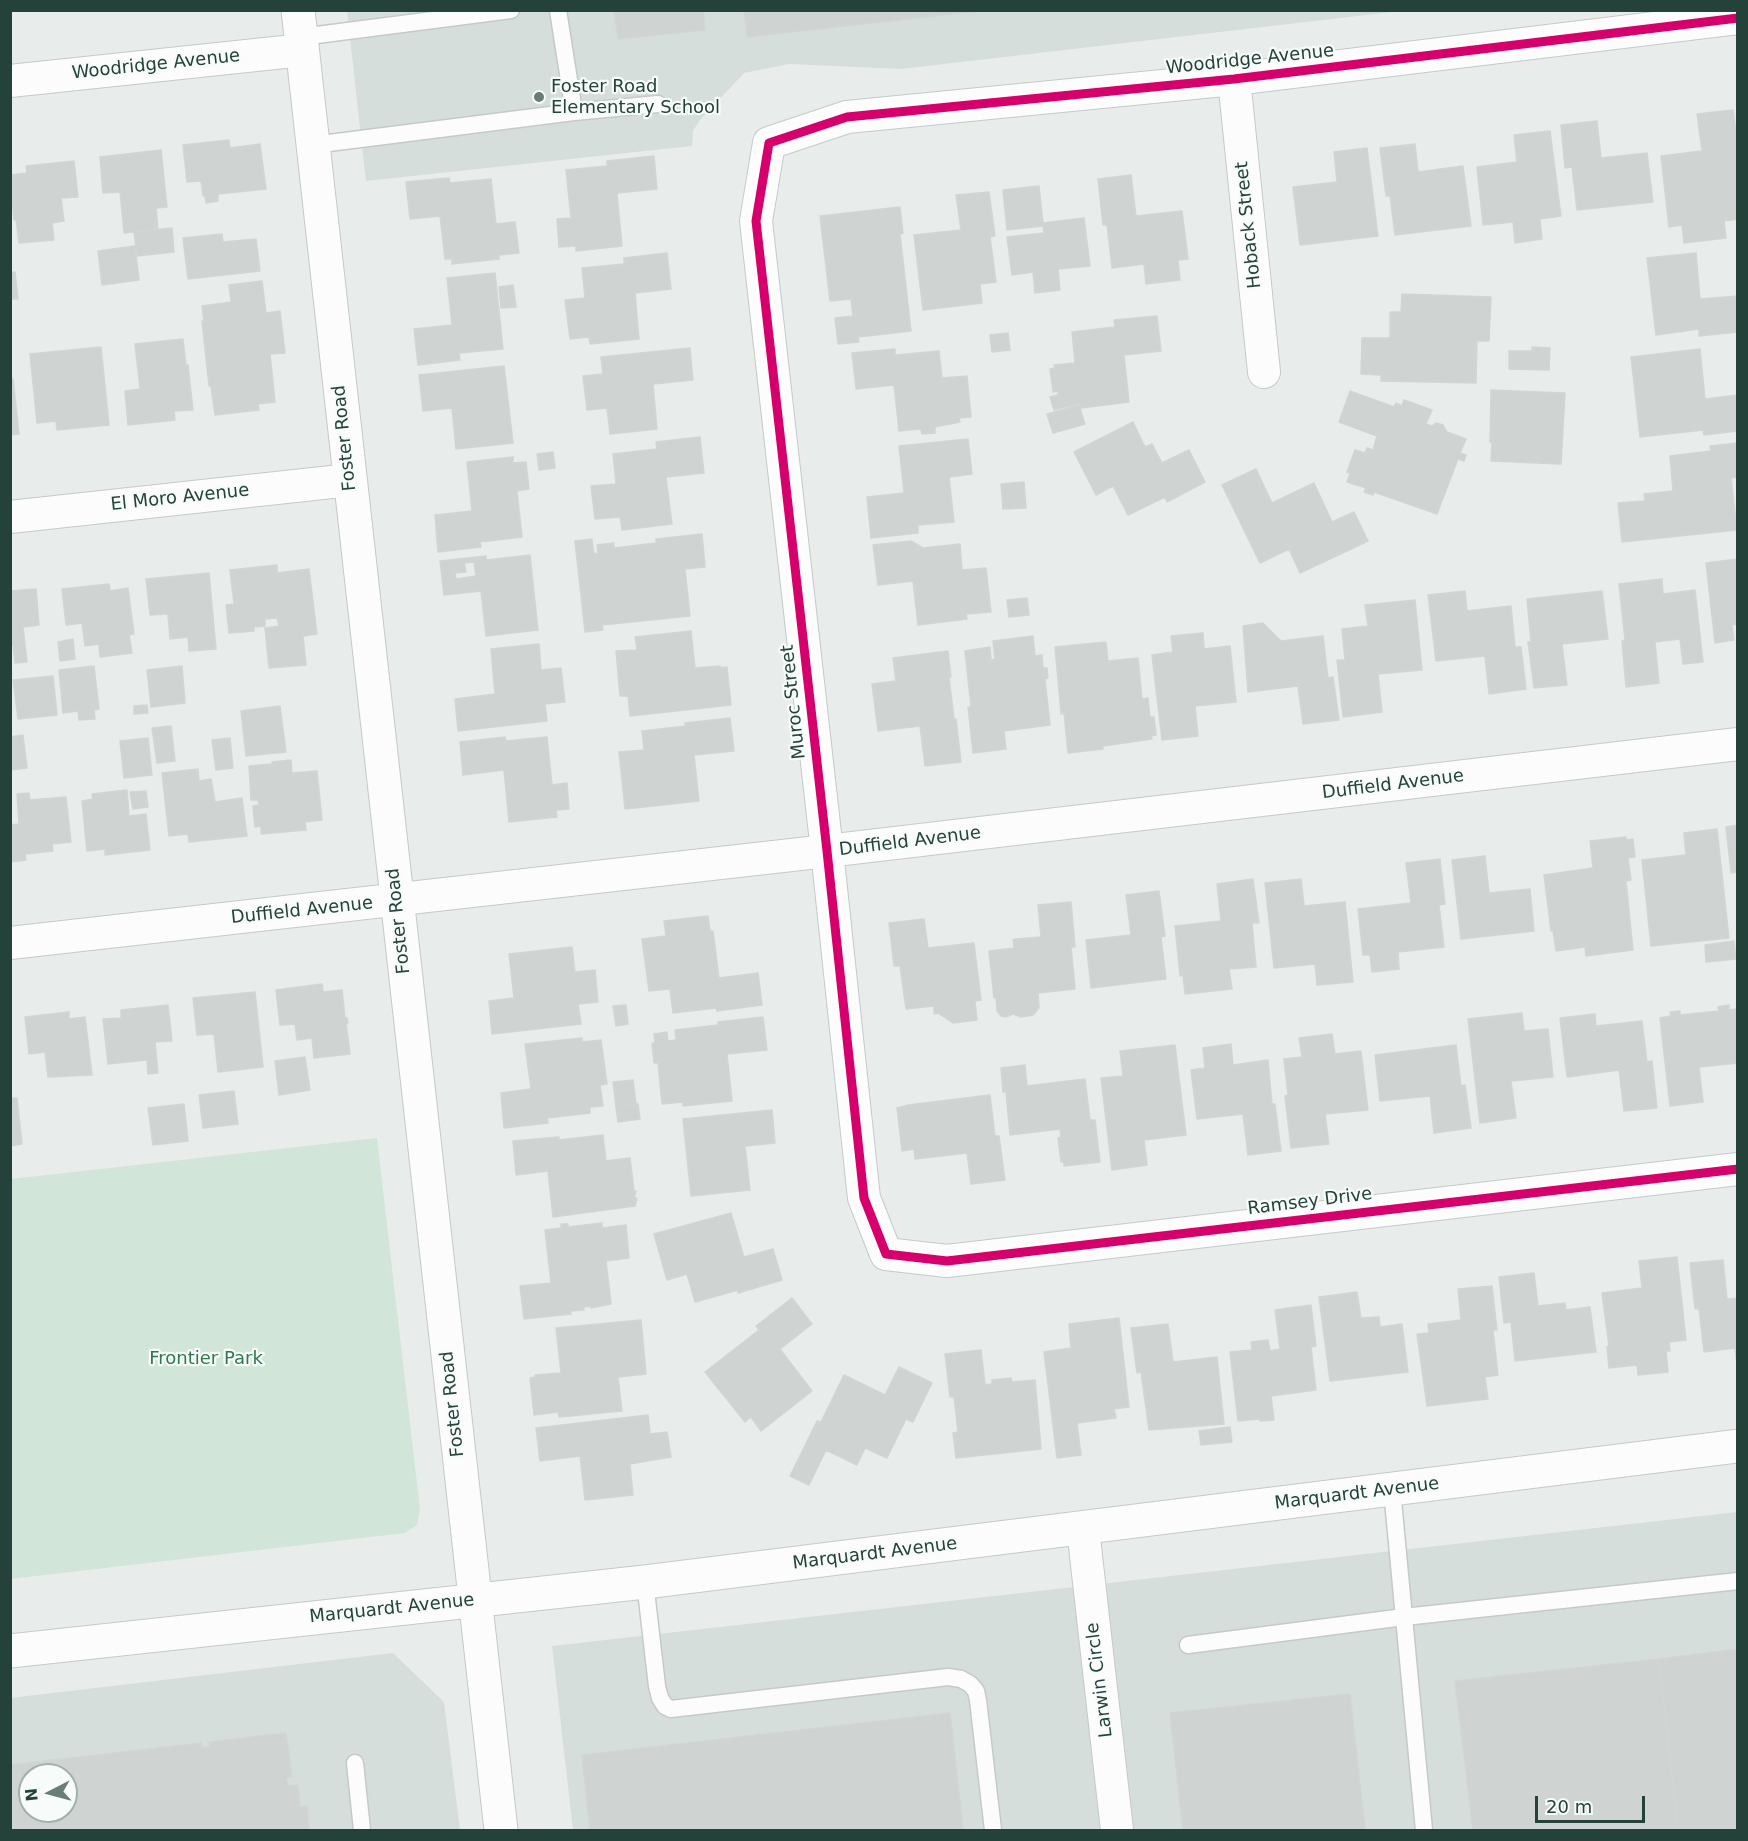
<!DOCTYPE html>
<html>
<head>
<meta charset="utf-8">
<style>
  body { margin:0 }
  #map { position:relative; width:1748px; height:1841px; overflow:hidden; background:#e8edeb; font-family:"DejaVu Sans",sans-serif }
  canvas { display:block }
  .frame { position:absolute; inset:0; border:12px solid #24423a; pointer-events:none }
  .north { position:absolute; left:18px; top:1763px; width:60px; height:60px; box-sizing:border-box; background:#f7fbf9; border:2px solid #a3b1ad; border-radius:50%; rotate:264deg; font-size:16px; font-weight:700; line-height:24px; text-align:center; color:#24423a }
  .north::after { content:''; display:block; margin:auto; width:21px; height:27px; background:#697e78; clip-path:polygon(50% 0,100% 100%,50% 72%,0 100%) }
  .scale { position:absolute; left:1535px; top:1796px; width:110px; height:27px; box-sizing:border-box; border:3px solid #24423a; border-top:0; padding-left:8px; font-size:18px; line-height:21px; white-space:nowrap; color:#24423a; -webkit-text-stroke:4px #f7fbf9; paint-order:stroke }
</style>
</head>
<body>
<div id="map">
<canvas width="1748" height="1841"></canvas>
<div class="frame"></div>
<div class="north">N</div>
<div class="scale">20 m</div>
</div>
<script>
const c = document.querySelector('canvas').getContext('2d');
c.lineJoin = 'round';
function paint(path, color) {
  c.fillStyle = color;
  c.fill(path, 'evenodd');
}
function poly(rows) {
  const path = new Path2D();
  for (const r of rows) {
    path.moveTo(r[0], r[1]);
    for (let i = 2; i < r.length; i += 2) path.lineTo(r[i], r[i + 1]);
  }
  return path;
}
function stroke(path, color, width, dash) {
  c.strokeStyle = color;
  c.lineWidth = width;
  c.lineCap = dash ? 'butt' : 'round';
  c.setLineDash(dash || []);
  c.stroke(path);
}
function label(font, color, halo, rows, align = 'center') {
  c.font = font + ' "DejaVu Sans",sans-serif';
  c.lineWidth = 4.5;
  c.setLineDash([]);
  c.textBaseline = 'middle';
  c.strokeStyle = halo;
  c.fillStyle = color;
  for (const [text, x, y, turn = 0] of rows) {
    c.save();
    c.translate(x, y);
    c.rotate((+turn || 0) * Math.PI / 180);
    c.textAlign = isNaN(turn) ? turn : align;
    if (halo) c.strokeText(text, 0, 0);
    c.fillText(text, 0, 0);
    c.restore();
  }
}
const built = poly([
  [347,11,1401,11,901,69,789,64,744,73,700,120,693,131,692,146,366,181],
  [1737,1512,1737,1830,573,1830,552,1646],
  [393,1653,444,1702,460,1830,11,1830,10,1698],
  [30,1775,66,1775,66,1811,30,1811]
]);
const green = poly([
  [377,1138,420,1509,417,1525,405,1533,11,1579,11,1179]
]);
const building = poly([
  [614,10,703,10,705,30,618,39,614,10],
  [744,10,979,10,979,11,747,37,744,10],
  [1733,110,1738,147,1738,219,1724,221,1726,238,1684,243,1682,225,1669,227,1661,156,1702,151,1697,114,1733,110],
  [1597,121,1601,158,1647,153,1653,202,1577,210,1572,167,1565,168,1561,125,1597,121],
  [1550,131,1561,216,1540,219,1542,239,1515,243,1513,222,1483,225,1477,167,1517,162,1514,135,1550,131],
  [229,140,230,148,260,144,266,189,218,194,218,201,206,203,205,196,203,196,201,181,187,182,183,145,229,140],
  [1415,144,1418,172,1463,166,1471,226,1395,235,1390,196,1386,196,1380,148,1415,144],
  [1367,148,1378,236,1300,245,1293,187,1337,182,1334,152,1367,148],
  [161,150,167,207,156,208,158,229,124,233,120,192,103,193,100,157,161,150],
  [654,156,657,189,617,193,622,246,576,251,576,246,559,247,557,219,571,218,566,170,607,166,607,161,654,156],
  [74,161,78,197,61,198,64,221,52,223,54,240,19,243,16,220,14,220,10,175,27,173,26,166,74,161],
  [1131,175,1136,216,1182,211,1188,259,1178,260,1180,280,1146,284,1144,264,1112,268,1107,225,1103,225,1098,179,1131,175],
  [449,178,450,183,491,179,496,224,515,222,519,253,499,255,499,259,452,264,452,259,445,259,440,216,410,219,406,182,449,178],
  [1039,186,1043,223,1084,218,1090,266,1058,269,1060,290,1035,293,1033,272,1012,275,1007,237,1044,233,1043,226,1007,230,1003,190,1039,186],
  [989,192,995,236,990,237,996,282,980,284,982,303,923,310,914,235,961,230,956,195,989,192],
  [900,207,903,233,900,234,911,331,858,337,859,342,838,344,835,318,853,316,851,299,830,301,820,216,900,207],
  [172,228,174,252,137,256,134,232,172,228],
  [222,234,223,242,256,239,260,271,188,279,183,238,222,234],
  [135,246,139,280,102,285,98,251,135,246],
  [667,253,671,289,635,293,639,339,590,344,589,337,570,339,565,300,585,298,582,268,624,264,624,258,667,253],
  [1696,253,1700,299,1738,296,1738,332,1699,336,1699,329,1656,335,1647,258,1696,253],
  [15,272,18,299,10,299,10,273,15,272],
  [495,273,503,349,459,353,460,360,418,365,414,329,452,325,447,278,495,273],
  [262,281,266,313,280,311,285,353,270,354,275,402,258,404,259,410,215,415,211,386,209,386,202,321,204,321,202,306,231,302,229,285,262,281],
  [513,285,516,307,501,308,499,287,513,285],
  [1402,294,1491,297,1489,341,1477,341,1476,383,1381,381,1381,375,1361,374,1362,338,1390,338,1390,312,1401,312,1402,294],
  [1157,316,1161,351,1124,355,1129,402,1081,408,1080,403,1054,410,1050,397,1058,395,1058,391,1053,392,1050,369,1055,368,1054,365,1075,363,1072,332,1115,327,1114,320,1157,316],
  [1008,333,1010,350,992,352,990,335,1008,333],
  [183,339,186,366,188,365,193,410,174,411,175,420,128,425,125,391,140,389,135,344,183,339],
  [101,347,109,425,57,430,56,421,37,423,30,354,101,347],
  [1532,347,1550,348,1549,370,1509,369,1509,351,1532,351,1532,347],
  [690,348,693,380,653,384,657,429,610,434,607,408,587,410,583,376,603,374,601,357,690,348],
  [895,349,895,355,939,351,942,378,967,376,971,417,959,418,960,422,935,427,935,433,922,434,921,429,899,431,894,385,856,389,852,353,895,349],
  [1700,349,1705,399,1738,395,1738,431,1704,435,1703,430,1640,437,1631,357,1700,349],
  [504,366,513,443,456,449,452,408,423,411,419,375,504,366],
  [10,377,13,379,19,434,10,435,10,377],
  [1491,390,1565,393,1561,464,1491,461,1492,442,1490,442,1491,390],
  [1350,391,1394,407,1396,403,1402,406,1404,400,1432,410,1426,424,1432,426,1436,423,1443,425,1447,432,1466,439,1460,453,1466,455,1464,461,1458,459,1437,514,1374,492,1373,495,1364,492,1366,488,1347,482,1350,473,1347,472,1355,450,1365,453,1367,448,1373,450,1377,436,1339,422,1350,391],
  [1079,405,1085,424,1053,433,1047,414,1079,405],
  [1133,422,1145,447,1152,444,1162,463,1189,450,1205,482,1167,502,1165,497,1128,515,1113,486,1096,495,1074,452,1133,422],
  [700,437,704,473,666,477,672,524,622,530,620,517,595,519,591,486,616,484,613,454,657,449,656,442,700,437],
  [968,439,972,474,949,477,954,522,918,525,918,533,871,538,867,497,904,493,899,446,968,439],
  [1738,443,1738,477,1731,478,1737,530,1622,542,1618,503,1645,501,1644,494,1673,491,1670,456,1711,451,1710,446,1738,443],
  [553,452,555,468,539,470,537,454,553,452],
  [513,457,513,463,526,462,529,489,517,491,522,537,480,542,481,547,438,552,435,515,472,511,467,462,513,457],
  [1256,469,1272,503,1314,483,1332,522,1354,512,1368,541,1300,573,1289,549,1260,563,1222,485,1256,469],
  [1024,482,1026,508,1003,509,1001,484,1024,482],
  [702,534,705,567,685,569,690,616,602,625,603,630,585,632,575,541,592,539,594,554,598,553,597,545,614,543,614,548,656,543,656,539,702,534],
  [911,541,923,548,960,544,962,570,986,568,991,612,966,614,967,619,918,625,913,581,878,585,873,545,911,541],
  [530,555,538,630,486,636,481,591,444,595,440,561,486,556,486,560,530,555],
  [474,562,476,576,456,579,455,573,466,572,464,563,474,562],
  [1738,559,1738,624,1732,625,1734,640,1715,643,1706,563,1738,559],
  [277,565,277,573,309,569,317,634,303,636,306,665,269,668,265,628,279,626,277,618,265,619,265,626,254,627,254,631,229,633,226,605,234,604,230,570,277,565],
  [209,573,216,649,189,651,188,637,170,639,168,614,150,615,146,579,209,573],
  [1662,579,1663,594,1695,590,1703,662,1683,664,1680,639,1655,642,1659,683,1626,687,1622,641,1625,640,1619,584,1662,579],
  [109,584,110,591,128,588,134,634,129,635,132,653,100,657,99,644,85,646,82,623,66,625,62,589,109,584],
  [36,589,39,625,23,627,27,662,15,663,13,645,10,646,10,591,36,589],
  [1465,591,1467,611,1511,606,1515,647,1521,647,1526,689,1489,694,1485,656,1436,661,1428,595,1465,591],
  [1602,591,1608,639,1562,644,1567,685,1534,688,1528,642,1531,642,1527,599,1602,591],
  [1027,598,1029,615,1009,617,1007,600,1027,598],
  [1415,600,1422,670,1378,674,1382,712,1343,717,1337,660,1345,660,1342,629,1368,626,1365,605,1415,600],
  [1263,623,1281,641,1323,636,1328,678,1333,677,1339,720,1303,724,1298,686,1248,692,1243,626,1263,623],
  [691,631,695,668,720,666,720,668,727,667,731,705,630,716,628,696,620,696,616,651,637,650,635,637,691,631],
  [1203,633,1204,649,1230,646,1236,702,1195,706,1198,736,1162,740,1152,655,1173,652,1171,636,1203,633],
  [1033,636,1035,656,1042,655,1043,668,1047,668,1048,678,1045,679,1050,725,1004,731,1006,749,973,753,968,707,971,707,965,651,990,647,991,660,995,659,993,641,1033,636],
  [73,639,75,659,60,661,58,642,73,639],
  [1106,642,1108,661,1138,658,1142,699,1148,698,1150,717,1154,717,1156,735,1151,736,1152,739,1103,746,1103,749,1068,753,1064,713,1061,714,1055,647,1106,642],
  [539,644,541,670,561,668,565,702,545,704,547,721,458,731,455,699,495,694,491,649,539,644],
  [948,651,951,677,949,677,954,719,956,719,961,762,925,766,920,726,878,731,872,684,896,681,893,658,948,651],
  [94,666,99,709,94,710,95,719,79,720,78,711,63,713,59,670,94,666],
  [182,666,185,703,151,707,147,670,182,666],
  [53,676,57,715,18,719,13,680,53,676],
  [147,705,148,713,134,714,134,706,147,705],
  [280,706,286,752,246,756,241,711,280,706],
  [730,718,734,751,694,755,699,801,625,809,619,752,644,750,642,731,686,726,685,723,730,718],
  [171,726,175,761,157,763,152,728,171,726],
  [23,735,27,768,10,770,10,737,23,735],
  [505,737,506,741,547,737,552,785,567,783,569,809,556,810,557,817,509,822,504,770,463,775,460,742,505,737],
  [148,738,152,775,124,778,120,741,148,738],
  [230,738,233,768,216,770,212,740,230,738],
  [291,760,292,773,317,771,322,820,305,822,306,830,261,834,261,826,255,827,253,806,259,805,258,800,251,800,249,766,272,764,272,762,291,760],
  [198,769,199,781,211,779,215,802,242,798,247,836,189,842,188,834,169,836,162,773,198,769],
  [127,790,129,816,146,814,150,850,105,855,105,849,87,851,82,801,93,799,92,794,127,790],
  [146,791,148,807,133,809,130,792,146,791],
  [29,793,30,800,66,797,71,842,52,844,53,851,25,854,26,860,10,862,10,825,19,824,17,794,29,793],
  [1738,825,1738,877,1737,872,1731,873,1726,827,1738,825],
  [1717,829,1729,938,1651,946,1642,860,1686,855,1684,833,1717,829],
  [1626,837,1626,840,1633,839,1635,857,1628,858,1631,880,1626,881,1633,950,1586,956,1585,947,1556,951,1553,931,1551,931,1544,875,1593,868,1590,841,1626,837],
  [1485,856,1489,893,1530,889,1534,931,1461,939,1452,860,1485,856],
  [1440,859,1445,904,1439,905,1444,947,1398,952,1399,969,1372,972,1370,955,1363,955,1358,909,1411,903,1406,863,1440,859],
  [1253,879,1259,923,1252,923,1256,967,1229,969,1232,989,1185,994,1183,975,1180,976,1175,926,1221,921,1217,884,1253,879],
  [1301,879,1304,906,1345,902,1353,982,1317,985,1315,964,1274,968,1265,883,1301,879],
  [1159,891,1165,936,1161,937,1166,979,1091,988,1086,940,1131,935,1126,895,1159,891],
  [1071,902,1075,947,1071,947,1075,989,1038,993,1039,1008,1033,1015,1021,1017,1013,1014,1006,1017,1001,1016,997,1011,996,997,994,998,989,951,1014,948,1013,940,1016,939,1041,937,1038,905,1071,902],
  [708,916,710,931,713,931,719,978,758,973,762,1005,717,1011,716,1008,673,1013,670,989,649,991,642,939,666,936,664,921,708,916],
  [924,919,928,948,974,943,981,1000,975,1001,977,1020,953,1023,938,1013,934,1014,934,1006,906,1009,900,966,894,966,889,923,924,919],
  [1734,941,1736,959,1706,962,1705,945,1734,941],
  [572,947,575,972,595,970,598,1002,578,1004,581,1024,492,1034,489,1001,514,998,509,954,572,947],
  [322,984,323,992,342,990,345,1018,347,1018,348,1023,346,1023,350,1054,314,1058,312,1038,297,1040,295,1024,280,1025,276,990,322,984],
  [255,992,263,1067,218,1072,214,1034,197,1035,193,998,255,992],
  [168,1005,172,1041,155,1042,158,1073,148,1074,147,1060,108,1064,103,1019,121,1018,121,1010,168,1005],
  [626,1005,628,1024,616,1026,613,1006,626,1005],
  [1729,1005,1729,1010,1737,1009,1738,1063,1699,1067,1703,1102,1670,1106,1660,1018,1671,1016,1670,1012,1680,1011,1680,1015,1719,1011,1718,1007,1729,1005],
  [69,1012,69,1019,85,1017,92,1075,48,1077,45,1052,29,1054,25,1017,69,1012],
  [1522,1013,1524,1031,1548,1029,1553,1077,1511,1081,1516,1118,1480,1123,1468,1019,1522,1013],
  [1595,1014,1596,1026,1642,1021,1647,1062,1652,1061,1657,1108,1624,1111,1619,1070,1567,1077,1560,1018,1595,1014],
  [763,1017,767,1050,727,1054,732,1101,683,1106,683,1102,662,1104,658,1063,654,1063,652,1043,655,1043,654,1034,667,1032,668,1041,676,1040,675,1030,718,1025,718,1022,763,1017],
  [1332,1034,1335,1054,1361,1051,1368,1110,1325,1114,1329,1144,1291,1148,1285,1096,1288,1095,1284,1059,1302,1057,1299,1038,1332,1034],
  [582,1038,582,1042,601,1040,607,1084,600,1085,603,1106,590,1107,590,1113,547,1118,548,1123,504,1128,501,1093,531,1089,525,1044,582,1038],
  [1231,1044,1233,1065,1268,1060,1272,1104,1275,1104,1281,1151,1248,1155,1243,1114,1197,1119,1191,1070,1205,1068,1203,1048,1231,1044],
  [1175,1045,1186,1135,1144,1140,1147,1165,1112,1170,1101,1078,1123,1076,1120,1051,1175,1045],
  [1456,1045,1461,1086,1465,1085,1471,1128,1434,1133,1430,1096,1380,1101,1375,1055,1456,1045],
  [305,1057,310,1090,279,1095,275,1061,305,1057],
  [1025,1065,1027,1086,1085,1079,1090,1120,1095,1120,1100,1162,1064,1166,1064,1162,1061,1162,1058,1138,1061,1137,1060,1129,1010,1135,1006,1092,1003,1092,1001,1068,1025,1065],
  [633,1080,636,1104,616,1107,613,1082,633,1080],
  [234,1091,238,1124,203,1128,199,1095,234,1091],
  [990,1095,995,1136,999,1136,1005,1180,971,1184,967,1153,915,1159,914,1149,902,1151,897,1108,908,1105,990,1095],
  [10,1098,17,1098,22,1144,10,1146,10,1098],
  [184,1104,188,1141,153,1145,148,1108,184,1104],
  [638,1104,640,1119,618,1122,616,1107,638,1104],
  [772,1110,775,1143,745,1146,750,1190,691,1196,683,1119,772,1110],
  [603,1135,606,1161,630,1158,634,1191,636,1191,634,1198,637,1198,635,1206,553,1217,548,1171,516,1175,513,1141,559,1137,559,1140,603,1135],
  [731,1213,744,1257,773,1249,782,1280,738,1293,738,1290,695,1302,687,1274,667,1280,654,1234,731,1213],
  [602,1223,602,1228,626,1225,629,1258,606,1261,611,1304,591,1308,591,1306,583,1307,584,1310,570,1311,571,1314,524,1319,520,1286,551,1283,545,1230,561,1228,561,1224,568,1224,568,1227,602,1223],
  [1677,1257,1686,1340,1669,1342,1670,1351,1666,1351,1668,1372,1638,1375,1637,1365,1609,1368,1607,1347,1609,1346,1602,1293,1642,1288,1639,1261,1677,1257],
  [1723,1260,1727,1299,1738,1298,1738,1374,1735,1348,1704,1352,1699,1309,1695,1309,1690,1263,1723,1260],
  [1534,1273,1538,1306,1565,1303,1566,1310,1590,1307,1596,1352,1515,1361,1511,1322,1504,1323,1499,1277,1534,1273],
  [1492,1286,1497,1330,1493,1330,1498,1375,1485,1377,1488,1399,1427,1406,1417,1334,1429,1333,1428,1324,1461,1320,1458,1289,1492,1286],
  [1357,1292,1361,1318,1379,1317,1380,1327,1402,1324,1408,1372,1330,1381,1319,1297,1357,1292],
  [792,1298,812,1324,780,1349,812,1391,761,1431,751,1417,745,1422,705,1372,759,1330,756,1326,792,1298],
  [1311,1305,1316,1346,1311,1347,1316,1390,1271,1396,1274,1420,1260,1421,1260,1419,1238,1421,1230,1352,1252,1350,1251,1342,1268,1340,1270,1351,1280,1349,1275,1310,1311,1305],
  [1119,1318,1129,1407,1114,1409,1116,1418,1077,1423,1081,1455,1057,1458,1044,1352,1071,1348,1069,1324,1119,1318],
  [641,1320,646,1374,618,1377,622,1411,559,1417,558,1412,534,1415,530,1378,535,1377,535,1375,561,1373,556,1328,641,1320],
  [1168,1324,1173,1362,1217,1357,1224,1424,1149,1430,1141,1372,1137,1373,1131,1328,1168,1324],
  [981,1350,985,1385,992,1384,992,1380,1011,1378,1012,1382,1035,1380,1041,1449,956,1458,953,1433,958,1432,954,1397,950,1397,945,1354,981,1350],
  [899,1367,932,1383,913,1422,906,1419,887,1458,865,1448,857,1465,826,1450,809,1485,790,1476,817,1421,821,1422,844,1375,885,1395,899,1367],
  [648,1415,650,1434,667,1432,671,1457,630,1464,633,1495,585,1500,580,1456,540,1461,536,1428,648,1415],
  [1230,1427,1232,1442,1201,1445,1199,1431,1230,1427],
  [1738,1649,1738,1830,1678,1830,1659,1659,1738,1649],
  [1659,1659,1678,1830,1473,1830,1455,1681,1659,1659],
  [1350,1694,1365,1830,1183,1830,1170,1713,1350,1694],
  [950,1713,963,1830,590,1830,582,1755,950,1713],
  [286,1733,292,1777,286,1778,288,1786,298,1785,300,1807,307,1806,309,1830,10,1830,10,1765,201,1743,202,1748,210,1747,209,1742,286,1733],
  [30,1775,66,1775,66,1811,30,1811,30,1775]
]);
const service = poly([
  [301,37,511,10],
  [574,112,658,104],
  [313,145,574,112,558,10],
  [1392,1490,1424,1830],
  [645,1582,657,1686,660,1698,665,1706,671,1709,948,1677,961,1679,970,1684,976,1691,978,1700,993,1830],
  [1188,1645,1404,1617,1738,1581],
  [355,1763,362,1830]
]);
const minor = poly([
  [1738,18,1234,79,847,117,769,143,756,221,827,851,864,1198,886,1254,947,1261,1738,1169],
  [1234,79,1264,372],
  [10,81,303,50],
  [10,517,350,480],
  [10,943,827,851,1738,744],
  [1083,1529,1117,1830]
]);
const tertiary = poly([
  [298,10,501,1830],
  [10,1651,645,1582,1738,1446]
]);
const cycleway = poly([
  [1738,18,1234,79,847,117,769,143,756,221,827,851,864,1198,886,1254,947,1261,1738,1169]
]);
const markers = [
  [539,97,6,"#697e78"]
];
const streetNames = [
  ["Woodridge Avenue",1250,60,-6],
  ["Woodridge Avenue",156,65,-6],
  ["Hoback Street",1249,225,-96],
  ["Foster Road",345,438,-96],
  ["El Moro Avenue",180,498,-6],
  ["Muroc Street",794,702,-96],
  ["Duffield Avenue",1393,785,-7],
  ["Duffield Avenue",910,842,-7],
  ["Duffield Avenue",302,911,-6],
  ["Foster Road",399,921,-96],
  ["Ramsey Drive",1310,1202,-7],
  ["Foster Road",453,1404,-96],
  ["Marquardt Avenue",1357,1494,-7],
  ["Marquardt Avenue",875,1554,-7],
  ["Marquardt Avenue",392,1609,-6],
  ["Larwin Circle",1100,1680,-97]
];
const poiNames = [
  ["Foster Road",551,87],
  ["Elementary School",551,108]
];
const parkNames = [
  ["Frontier Park",206,1359]
];
paint(built, '#d6dedb');
paint(green, '#d1e6d8');
paint(building, '#cfd4d2');
stroke(building, '#d1d6d4', 1.5);
stroke(service, '#c5cac8', 19);
stroke(minor, '#c5cac8', 34);
stroke(tertiary, '#c5cac8', 35);
stroke(service, '#fcfcfc', 16);
stroke(minor, '#fcfcfc', 32);
stroke(tertiary, '#fcfcfc', 33);
stroke(cycleway, '#d6006c', 9);
for (const [x, y, r, color] of markers) {
  const dot = new Path2D();
  dot.arc(x, y, r, 0, 2 * Math.PI);
  c.fillStyle = color;
  c.fill(dot);
  stroke(dot, '#f7fbf9', 2);
}
label('18px', '#24423a', '#f7fbf9', streetNames);
label('18px', '#24423a', '#f7fbf9', poiNames, 'left');
label('18px', '#2d7a4b', '#f7fbf9', parkNames);
</script>
</body>
</html>
